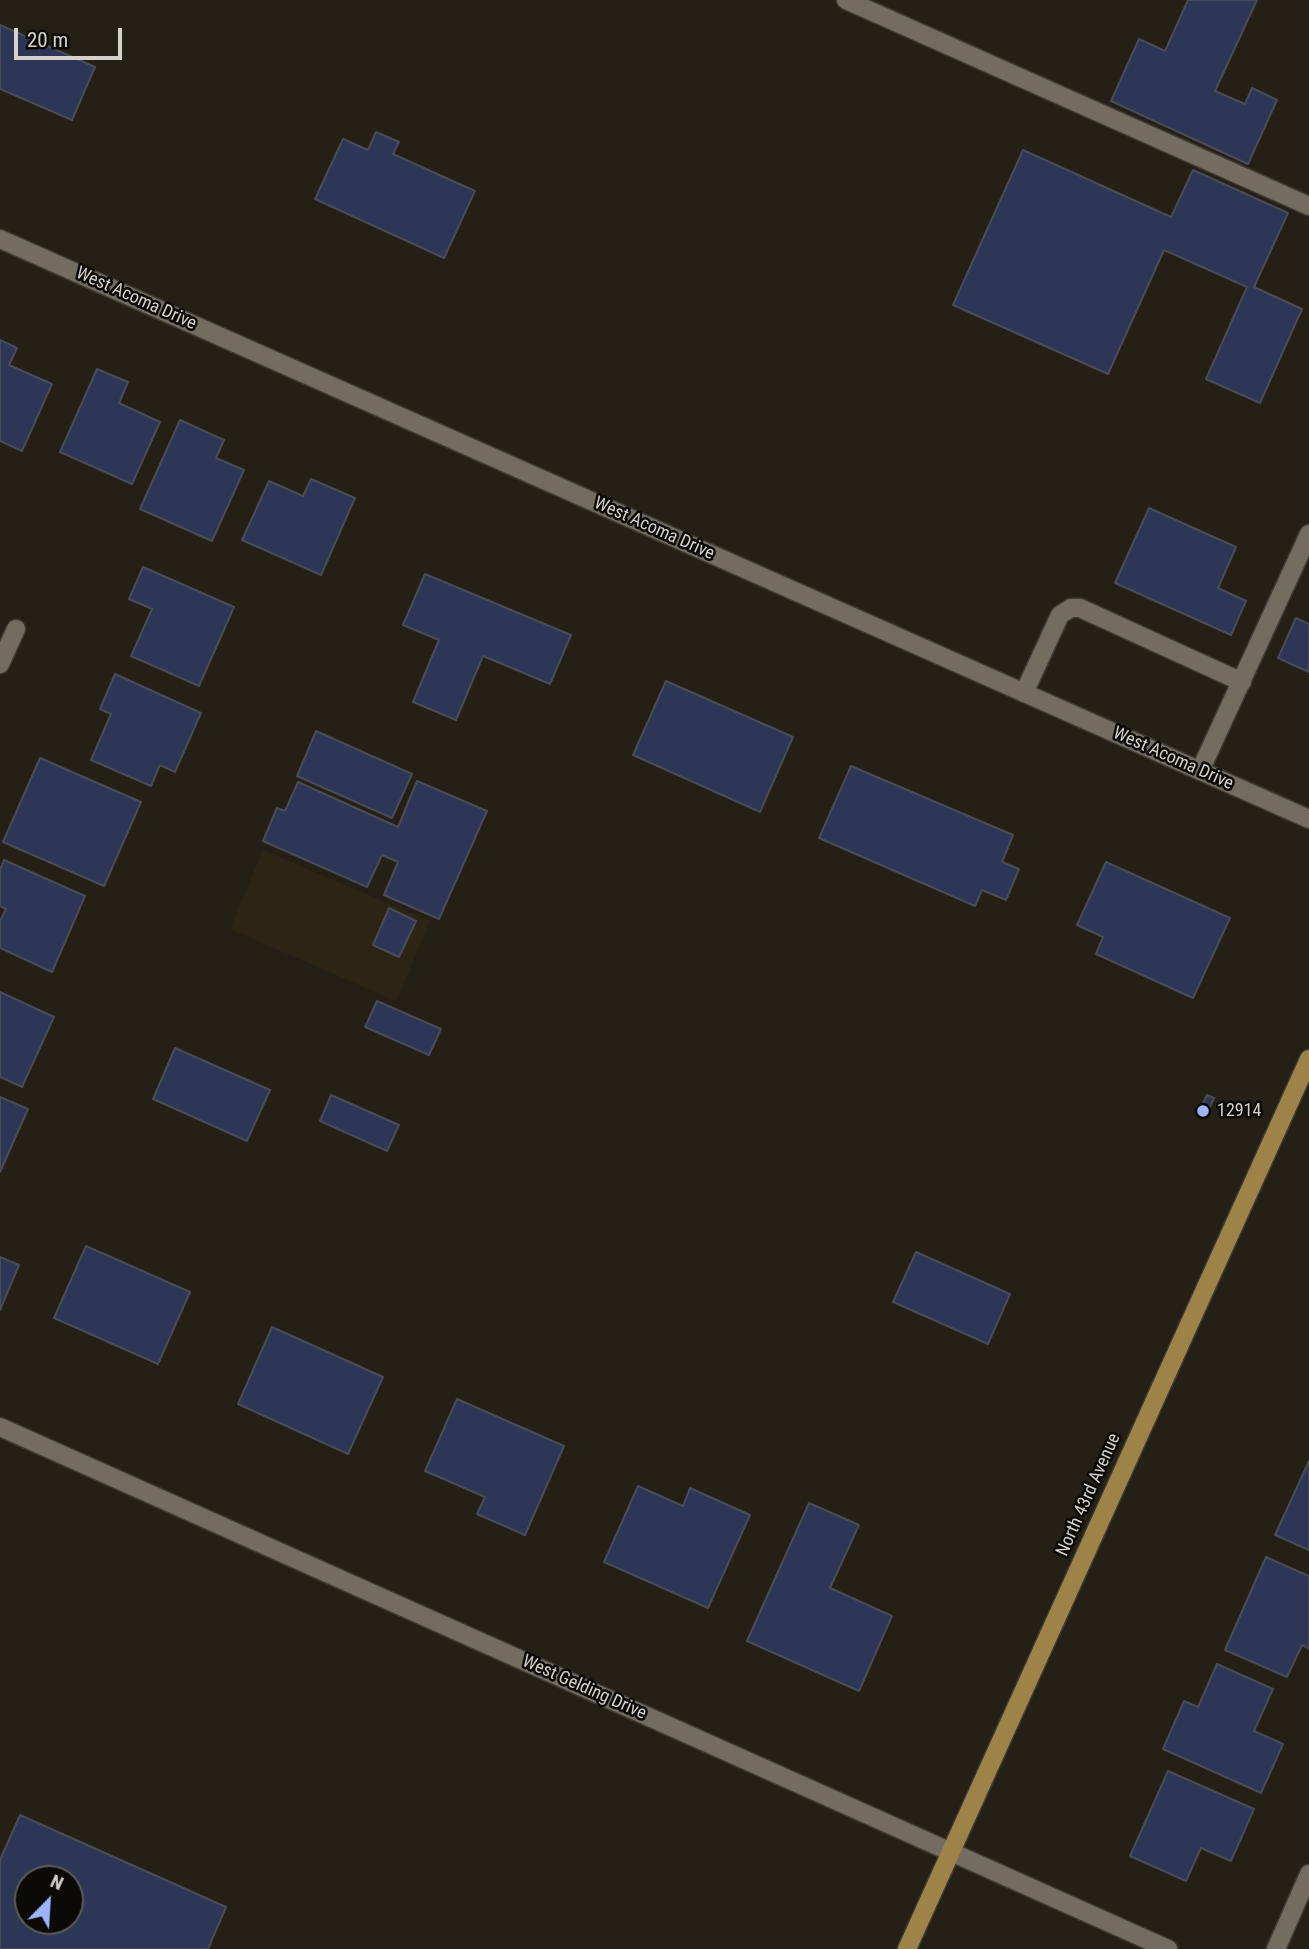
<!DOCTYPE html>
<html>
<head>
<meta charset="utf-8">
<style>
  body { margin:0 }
  #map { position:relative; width:1309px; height:1949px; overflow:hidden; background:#242016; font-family:"Roboto Condensed",sans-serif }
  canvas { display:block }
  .north { position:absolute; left:14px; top:1865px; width:70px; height:70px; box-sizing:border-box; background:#0c0a06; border:2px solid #5c5a55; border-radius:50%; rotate:24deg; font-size:19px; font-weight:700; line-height:28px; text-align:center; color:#d4d1cb }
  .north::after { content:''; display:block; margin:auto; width:24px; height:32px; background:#9db4fd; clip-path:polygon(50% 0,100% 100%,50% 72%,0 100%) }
  .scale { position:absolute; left:14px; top:28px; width:108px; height:32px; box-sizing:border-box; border:4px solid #d4d1cb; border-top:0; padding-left:9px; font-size:21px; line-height:24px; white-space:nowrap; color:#d4d1cb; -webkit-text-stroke:5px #0c0a06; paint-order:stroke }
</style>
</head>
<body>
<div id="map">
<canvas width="1309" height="1949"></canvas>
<div class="north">N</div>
<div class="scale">20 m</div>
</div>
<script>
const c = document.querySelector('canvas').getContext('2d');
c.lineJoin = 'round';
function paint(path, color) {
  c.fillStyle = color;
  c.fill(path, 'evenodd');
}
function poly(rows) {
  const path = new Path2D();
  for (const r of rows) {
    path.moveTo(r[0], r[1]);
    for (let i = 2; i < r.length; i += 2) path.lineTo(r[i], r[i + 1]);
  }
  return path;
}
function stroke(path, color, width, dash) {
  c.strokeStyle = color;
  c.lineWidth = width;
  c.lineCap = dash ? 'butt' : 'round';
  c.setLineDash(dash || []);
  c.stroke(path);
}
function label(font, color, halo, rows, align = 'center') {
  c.font = font + ' "Roboto Condensed",sans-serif';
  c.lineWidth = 5;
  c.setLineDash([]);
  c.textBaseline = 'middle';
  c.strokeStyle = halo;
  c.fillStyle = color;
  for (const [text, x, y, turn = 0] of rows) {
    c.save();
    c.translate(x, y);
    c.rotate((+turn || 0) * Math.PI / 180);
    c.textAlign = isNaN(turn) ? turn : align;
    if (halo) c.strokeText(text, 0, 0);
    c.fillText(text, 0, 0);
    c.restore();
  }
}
const built = poly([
  [263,850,430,921,396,1001,230,929]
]);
const building = poly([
  [1188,0,1257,0,1215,91,1245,104,1252,88,1277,100,1248,164,1111,101,1139,39,1165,51,1188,0],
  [0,25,95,67,72,120,0,89,0,25],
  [376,132,399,142,393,154,475,191,444,258,315,199,343,139,368,150,376,132],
  [1023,150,1171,217,1193,170,1288,213,1254,287,1302,309,1260,403,1206,379,1247,287,1164,250,1108,374,953,305,1023,150],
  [0,340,17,348,9,365,52,384,22,451,0,441,0,340],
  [97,369,128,382,119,403,160,422,132,484,60,452,97,369],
  [180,420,224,440,216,458,244,470,212,541,140,509,180,420],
  [311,479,355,498,321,575,242,540,269,481,303,496,311,479],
  [1149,508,1236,547,1218,588,1246,601,1231,635,1115,583,1149,508],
  [143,567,234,607,199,686,131,656,152,609,129,599,143,567],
  [425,574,571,635,550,684,483,656,456,720,413,702,439,640,403,625,425,574],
  [1296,618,1309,624,1309,672,1278,658,1296,618],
  [115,674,201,713,175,772,160,765,151,786,91,760,111,714,100,709,115,674],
  [666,681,793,737,760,812,633,755,666,681],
  [316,731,412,774,392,818,297,776,316,731],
  [40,758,141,802,104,886,3,842,40,758],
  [851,766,1013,835,1002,862,1019,869,1006,900,982,890,975,906,819,838,851,766],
  [417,781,487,811,439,919,384,895,398,862,382,855,367,887,263,841,277,808,285,811,298,782,398,827,417,781],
  [4,860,85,896,52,972,0,948,0,921,6,909,0,906,0,870,4,860],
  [1106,862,1230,918,1193,998,1096,954,1103,937,1077,925,1106,862],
  [389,908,416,921,399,957,373,945,389,908],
  [0,992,54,1017,22,1087,0,1077,0,992],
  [377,1001,441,1029,429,1055,365,1027,377,1001],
  [175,1048,270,1090,247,1141,153,1099,175,1048],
  [331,1095,399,1125,387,1151,320,1121,331,1095],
  [1207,1095,1214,1098,1206,1115,1199,1112,1207,1095],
  [0,1097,28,1109,0,1172,0,1097],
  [86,1246,190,1292,158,1364,54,1318,86,1246],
  [916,1252,1010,1294,988,1344,893,1302,916,1252],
  [0,1257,19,1265,0,1310,0,1257],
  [272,1327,383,1377,348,1454,238,1404,272,1327],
  [457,1399,564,1446,525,1535,477,1514,485,1497,425,1471,457,1399],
  [1309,1461,1309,1550,1275,1535,1309,1461],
  [638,1486,683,1506,690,1488,750,1515,708,1608,604,1562,638,1486],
  [809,1503,859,1525,830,1588,892,1616,859,1691,747,1641,809,1503],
  [1266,1557,1309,1576,1309,1649,1302,1645,1287,1677,1225,1650,1266,1557],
  [1217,1664,1273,1689,1254,1731,1283,1744,1261,1793,1163,1749,1184,1701,1198,1707,1217,1664],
  [1168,1771,1254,1809,1231,1861,1201,1848,1186,1881,1130,1856,1168,1771],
  [20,1815,226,1907,208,1949,0,1949,0,1860,20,1815],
  [28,1879,70,1879,70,1921,28,1921,28,1879]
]);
const minor = poly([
  [846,0,1309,206],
  [0,239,1309,819],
  [0,664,16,629],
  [1024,693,1060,615,1071,608,1080,608,1242,682],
  [1200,771,1309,534],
  [0,1427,1168,1949],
  [1276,1949,1309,1874]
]);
const major = poly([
  [907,1949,1309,1059]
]);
const markers = [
  [1203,1111,7,"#9db4fd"]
];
const streetNames = [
  ["West Acoma Drive",136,299,24],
  ["West Acoma Drive",654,529,24],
  ["West Acoma Drive",1173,759,24],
  ["North 43rd Avenue",1089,1495,-66],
  ["West Gelding Drive",584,1688,24]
];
const poiNames = [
  ["12914",1217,1111]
];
paint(built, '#2c2515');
paint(building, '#2d3656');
stroke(building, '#494c57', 2);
stroke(minor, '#3e3933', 21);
stroke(major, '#3e3933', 21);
stroke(minor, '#726c61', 18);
stroke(major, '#9e8349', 18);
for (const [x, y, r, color] of markers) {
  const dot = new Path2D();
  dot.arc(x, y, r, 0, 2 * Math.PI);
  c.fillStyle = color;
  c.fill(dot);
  stroke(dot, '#0c0a06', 2.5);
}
label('18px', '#d4d1cb', '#0c0a06', streetNames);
label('18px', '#d4d1cb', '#0c0a06', poiNames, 'left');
</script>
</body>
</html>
